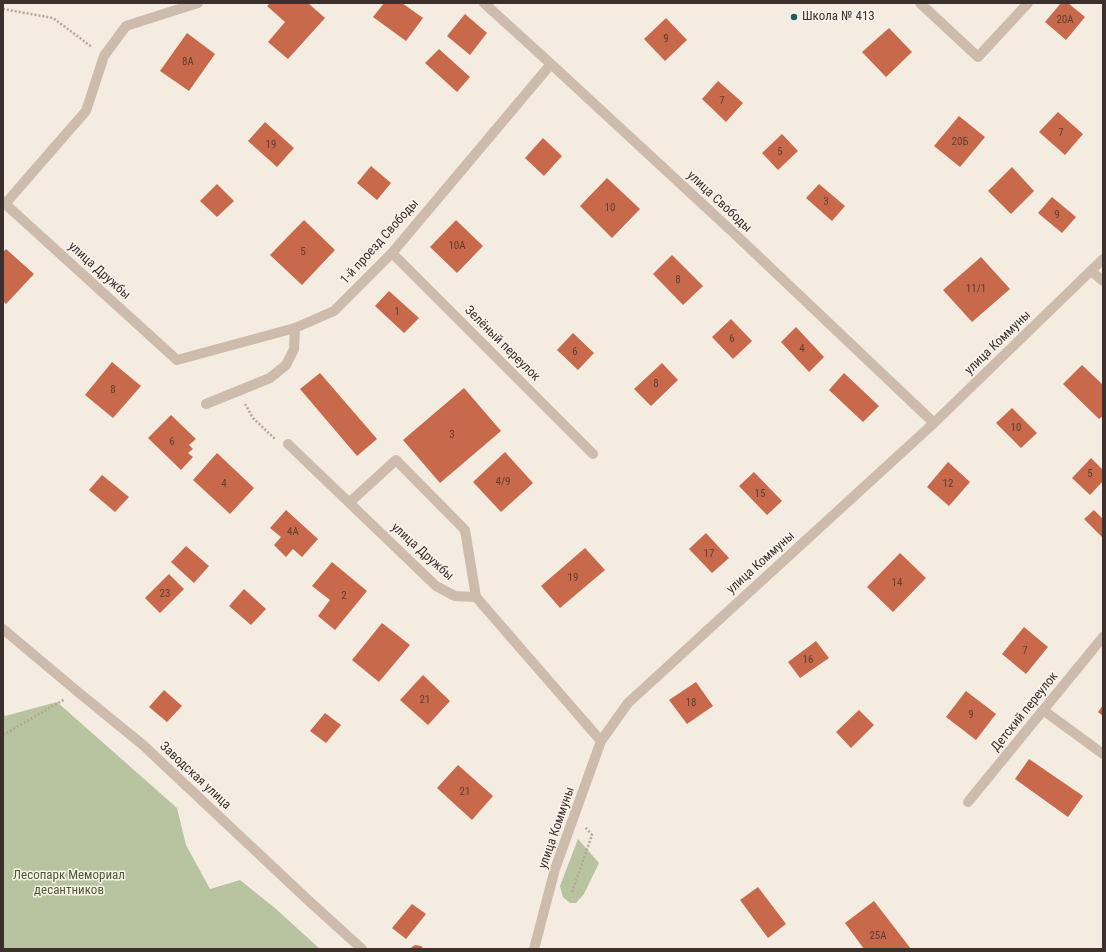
<!DOCTYPE html>
<html>
<head>
<meta charset="utf-8">
<style>
  body { margin:0 }
  #map { position:relative; width:1106px; height:952px; overflow:hidden; background:#f4ebe1; font-family:"Roboto Condensed",sans-serif }
  canvas { display:block }
  .frame { position:absolute; inset:0; border:4px solid #3b302b; pointer-events:none }
</style>
</head>
<body>
<div id="map">
<canvas width="1106" height="952"></canvas>
<div class="frame"></div>
</div>
<script>
const c = document.querySelector('canvas').getContext('2d');
c.lineJoin = 'round';
function paint(path, color) {
  c.fillStyle = color;
  c.fill(path, 'evenodd');
}
function poly(rows) {
  const path = new Path2D();
  for (const r of rows) {
    path.moveTo(r[0], r[1]);
    for (let i = 2; i < r.length; i += 2) path.lineTo(r[i], r[i + 1]);
  }
  return path;
}
function stroke(path, color, width, dash) {
  c.strokeStyle = color;
  c.lineWidth = width;
  c.lineCap = dash ? 'butt' : 'round';
  c.setLineDash(dash || []);
  c.stroke(path);
}
function label(font, color, halo, rows, align = 'center') {
  c.font = font + ' "Roboto Condensed",sans-serif';
  c.lineWidth = 3;
  c.setLineDash([]);
  c.textBaseline = 'middle';
  c.strokeStyle = halo;
  c.fillStyle = color;
  for (const [text, x, y, turn = 0] of rows) {
    c.save();
    c.translate(x, y);
    c.rotate((+turn || 0) * Math.PI / 180);
    c.textAlign = isNaN(turn) ? turn : align;
    if (halo) c.strokeText(text, 0, 0);
    c.fillText(text, 0, 0);
    c.restore();
  }
}
const green = poly([
  [57,702,177,808,186,845,210,889,240,880,276,909,320,949,3,949,3,711,5,716],
  [578,839,599,863,584,894,576,903,570,903,563,897,560,886]
]);
const building = poly([
  [270,3,308,3,325,18,288,59,268,42,285,22,267,6],
  [384,3,402,3,423,18,406,41,373,17],
  [1061,3,1068,3,1085,17,1066,40,1045,22],
  [465,14,487,33,470,55,447,36],
  [666,18,687,40,665,61,644,39],
  [889,28,912,52,886,77,862,52],
  [187,33,215,54,189,91,160,71],
  [439,49,470,77,457,92,425,63],
  [718,81,743,103,726,122,702,99],
  [1058,112,1083,134,1065,155,1039,132],
  [959,116,985,137,960,167,934,146],
  [265,122,294,148,277,167,248,141],
  [782,134,798,151,778,170,762,153],
  [543,138,562,156,544,176,525,158],
  [371,166,391,183,377,200,357,183],
  [1012,167,1034,191,1011,214,988,191],
  [607,178,640,209,612,238,580,206],
  [217,184,234,201,217,217,200,201],
  [819,184,845,206,832,221,806,198],
  [1052,197,1076,217,1062,233,1038,213],
  [304,220,335,250,302,285,270,255],
  [456,220,483,246,457,273,430,247],
  [6,249,34,274,6,304,3,301,3,252],
  [672,255,703,286,683,305,653,274],
  [981,257,1010,289,972,322,943,290],
  [389,291,419,318,404,333,375,306],
  [731,319,752,341,733,359,712,337],
  [796,327,824,357,809,372,781,342],
  [573,333,594,353,578,370,557,350],
  [112,362,141,386,113,418,85,395],
  [662,363,678,380,651,406,634,389],
  [1082,365,1103,385,1103,416,1099,419,1063,384],
  [320,373,377,439,357,456,300,389],
  [844,373,879,406,863,422,829,390],
  [464,388,501,431,440,483,403,440],
  [1012,408,1037,433,1021,448,996,423],
  [171,415,196,439,189,445,193,449,188,453,193,457,181,470,148,438],
  [505,452,533,483,501,512,473,482],
  [217,453,254,488,230,514,193,480],
  [1091,458,1103,470,1103,481,1090,495,1072,478],
  [948,462,970,482,949,506,927,487],
  [754,472,782,501,767,515,739,486],
  [102,475,129,497,115,512,89,490],
  [286,510,318,539,302,557,293,549,286,557,274,545,281,537,270,528],
  [1094,510,1103,519,1103,538,1084,519],
  [706,533,729,558,712,573,689,549],
  [186,546,209,566,194,583,171,562],
  [585,548,605,570,560,608,541,586],
  [900,553,926,578,893,612,867,587],
  [332,562,367,591,335,630,318,616,330,600,312,586],
  [169,574,184,589,160,613,145,598],
  [244,589,266,609,251,625,229,606],
  [382,623,410,645,379,682,352,660],
  [1024,627,1048,647,1026,674,1002,654],
  [816,641,829,658,800,678,788,662],
  [423,675,450,701,428,725,400,700],
  [696,682,713,706,687,724,669,700],
  [164,690,182,706,167,722,149,707],
  [966,691,996,714,976,740,946,717],
  [1103,705,1103,716,1098,712],
  [859,710,874,725,851,748,836,732],
  [325,713,341,725,326,743,310,731],
  [1029,759,1083,796,1068,817,1015,779],
  [458,765,493,796,472,820,437,788],
  [758,887,786,924,768,938,740,900],
  [874,901,911,949,864,949,845,923],
  [412,904,426,914,406,939,392,928],
  [415,945,421,946,424,949,409,949]
]);
const path = poly([
  [3,9,53,18,92,47],
  [245,404,253,418,275,439],
  [3,735,65,699],
  [572,892,592,835,585,827]
]);
const service = poly([
  [920,3,978,57,1028,3],
  [206,404,270,378,286,365,294,349,295,328],
  [350,502,396,460,465,530,476,597]
]);
const minor = poly([
  [484,3,551,64,737,236,934,423],
  [3,202,177,360,295,328,334,311,392,253,551,64],
  [5,204,86,111,104,56,126,26,198,3],
  [392,253,593,454],
  [1091,271,1103,281],
  [288,444,436,586,455,596,476,597,601,741],
  [3,629,78,692,143,745,309,901,362,949],
  [1043,710,1103,754],
  [968,802,1103,637],
  [534,949,555,869,601,741,628,703,934,423,1103,259]
]);
const markers = [
  [794,17,4,"#1f5a5e"]
];
const numberNames = [
  ["20А",1065,20],
  ["9",666,39],
  ["8А",188,62],
  ["7",722,101],
  ["7",1061,133],
  ["20Б",960,142],
  ["19",271,145],
  ["5",780,152],
  ["3",826,202],
  ["10",610,208],
  ["9",1057,215],
  ["10А",457,246],
  ["5",303,252],
  ["8",678,280],
  ["11/1",976,289],
  ["1",397,312],
  ["6",732,339],
  ["4",802,349],
  ["6",575,352],
  ["8",656,384],
  ["8",113,390],
  ["10",1016,428],
  ["3",452,435],
  ["6",172,442],
  ["5",1090,474],
  ["4/9",503,482],
  ["4",224,484],
  ["12",948,484],
  ["15",760,494],
  ["4А",293,532],
  ["17",709,554],
  ["19",573,578],
  ["14",897,583],
  ["23",165,594],
  ["2",344,596],
  ["7",1025,651],
  ["16",808,660],
  ["21",425,700],
  ["18",691,703],
  ["9",971,715],
  ["21",465,792],
  ["25А",878,936]
];
const poiNames = [
  ["Школа № 413",802,17]
];
const streetNames = [
  ["улица Свободы",719,202,43],
  ["1-й проезд Свободы",380,242,-48],
  ["улица Дружбы",99,271,42],
  ["улица Коммуны",998,343,-44],
  ["Зелёный переулок",502,344,45],
  ["улица Дружбы",422,552,42],
  ["улица Коммуны",761,563,-42],
  ["Детский переулок",1025,712,-51],
  ["Заводская улица",195,776,43],
  ["улица Коммуны",557,828,-71]
];
const parkNames = [
  ["Лесопарк Мемориал",69,876],
  ["десантников",69,891]
];
paint(green, '#b8c4a0');
paint(building, '#c8694b');
stroke(path, '#b9a596', 2.5, [2, 2]);
stroke(service, '#cdbbac', 10);
stroke(minor, '#cdbbac', 10);
for (const [x, y, r, color] of markers) {
  const dot = new Path2D();
  dot.arc(x, y, r, 0, 2 * Math.PI);
  c.fillStyle = color;
  c.fill(dot);
  stroke(dot, '#fbf5ee', 1.5);
}
label('11px', '#5e3e33', null, numberNames);
label('13px', '#3b302b', '#fbf5ee', poiNames, 'left');
label('13px', '#3b302b', '#fbf5ee', streetNames);
label('13px', '#4a5a2e', '#fbf5ee', parkNames);
</script>
</body>
</html>
